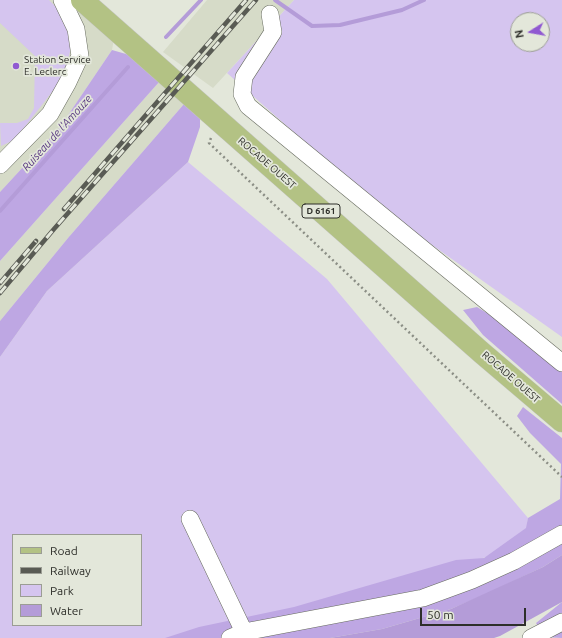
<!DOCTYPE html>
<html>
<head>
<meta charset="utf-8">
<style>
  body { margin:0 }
  #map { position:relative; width:562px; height:638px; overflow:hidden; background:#e3e7da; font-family:Ubuntu,sans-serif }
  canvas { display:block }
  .legend { position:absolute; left:12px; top:534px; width:130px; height:92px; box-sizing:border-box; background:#e3e7da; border:1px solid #9b9d94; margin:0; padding:5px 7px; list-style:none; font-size:12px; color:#2e2f2a }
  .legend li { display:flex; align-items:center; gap:8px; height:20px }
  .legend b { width:20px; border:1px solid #9b9d94 }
  .north { position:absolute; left:510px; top:12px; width:40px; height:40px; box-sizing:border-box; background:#e3e7da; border:1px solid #9b9d94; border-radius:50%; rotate:259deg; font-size:11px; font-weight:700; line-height:16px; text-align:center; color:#2e2f2a }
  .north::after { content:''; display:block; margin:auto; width:14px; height:18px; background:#9059d1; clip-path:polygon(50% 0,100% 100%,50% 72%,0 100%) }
  .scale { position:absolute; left:420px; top:608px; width:106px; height:18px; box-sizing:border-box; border:2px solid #2e2f2a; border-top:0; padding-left:5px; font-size:12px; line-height:14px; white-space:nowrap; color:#2e2f2a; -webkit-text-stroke:3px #e3e7da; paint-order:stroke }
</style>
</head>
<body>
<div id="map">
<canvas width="562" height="638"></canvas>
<ul class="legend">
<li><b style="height:5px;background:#b3c284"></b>Road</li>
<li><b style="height:5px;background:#595b54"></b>Railway</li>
<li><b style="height:11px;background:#d5c5ef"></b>Park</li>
<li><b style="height:11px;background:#b49cd8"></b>Water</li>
</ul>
<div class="north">N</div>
<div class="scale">50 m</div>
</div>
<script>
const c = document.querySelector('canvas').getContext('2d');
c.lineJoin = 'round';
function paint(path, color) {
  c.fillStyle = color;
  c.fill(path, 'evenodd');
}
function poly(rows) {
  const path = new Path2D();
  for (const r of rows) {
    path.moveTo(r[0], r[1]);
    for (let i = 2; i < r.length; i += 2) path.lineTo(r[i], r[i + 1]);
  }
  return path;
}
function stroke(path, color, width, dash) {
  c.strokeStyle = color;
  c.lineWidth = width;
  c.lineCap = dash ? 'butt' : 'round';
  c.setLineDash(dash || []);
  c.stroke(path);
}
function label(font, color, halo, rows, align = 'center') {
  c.font = font + ' Ubuntu,sans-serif';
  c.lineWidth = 3.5;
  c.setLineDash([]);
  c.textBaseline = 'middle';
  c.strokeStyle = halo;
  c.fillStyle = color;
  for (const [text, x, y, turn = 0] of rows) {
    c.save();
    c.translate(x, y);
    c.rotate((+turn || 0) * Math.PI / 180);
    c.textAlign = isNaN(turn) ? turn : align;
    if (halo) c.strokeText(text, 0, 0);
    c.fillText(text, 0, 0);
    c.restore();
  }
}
const built = poly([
  [0,0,95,0,117,22,112,50,60,127,0,192],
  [207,0,294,0,213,88,163,52],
  [160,81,184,104,68,238,0,321,0,261]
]);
const green = poly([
  [0,0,49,0,60,11,72,44,63,78,20,133,12,141,1,146,0,123,17,123,28,119,34,108,35,56,0,23],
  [294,0,562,0,562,337,377,206,227,73],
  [518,20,542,20,542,44,518,44],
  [188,162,327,279,528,518,527,528,489,556,354,601,204,638,0,638,0,357,47,291],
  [13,535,141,535,141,625,13,625]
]);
const forest = poly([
  [112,50,133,56,160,81,0,261,0,192,60,127],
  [184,104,200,119,200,127,188,162,47,291,0,357,0,321,68,238],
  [477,307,508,326,562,370,562,404,483,335,463,310],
  [523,407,562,438,562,555,543,567,486,594,451,609,382,629,330,638,165,638,199,627,294,607,456,560,484,558,526,528,528,518,560,499,561,464,530,433,517,416],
  [562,602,562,638,544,637,536,623]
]);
const water = poly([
  [562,555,562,602,500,636,494,638,330,638,382,629,451,609,543,567]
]);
const stream = poly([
  [275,0,312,26,340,25,402,10,424,0],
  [166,37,201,0],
  [0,211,128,67]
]);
const path = poly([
  [211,138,209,143,562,477]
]);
const minor = poly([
  [270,14,273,32,244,77,242,94,248,106,562,363],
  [0,165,50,114,68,82,80,56,76,29,62,0],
  [190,519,244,632],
  [230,638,244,632,423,598,472,580,514,561,562,534],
  [531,638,562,622]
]);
const major = poly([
  [82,0,482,353,562,421]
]);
const rail = poly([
  [64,209,246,0],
  [0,283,36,241],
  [0,293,54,229,256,0]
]);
const markers = [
  [16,66,4,"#9059d1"]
];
const shields = [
  [321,211,38]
];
const shieldNames = [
  ["D 6161",321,211]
];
const poiNames = [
  ["Station Service",24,60],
  ["E. Leclerc",24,72]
];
const streetNames = [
  ["ROCADE OUEST",267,163,41],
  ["ROCADE OUEST",511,377,41]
];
const waterNames = [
  ["Ruiseau de l'Amouze",57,133,-48]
];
paint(built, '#d6dbc8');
paint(green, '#d5c5ef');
paint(forest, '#bea7e3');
paint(water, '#b49cd8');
stroke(stream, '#b49cd8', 4);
stroke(minor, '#676b5f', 18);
stroke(major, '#c4c5c3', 23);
stroke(path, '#8b8e85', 2.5, [2, 3]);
stroke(minor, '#fff', 17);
stroke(major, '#b3c284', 22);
stroke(rail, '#595b54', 4.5);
stroke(rail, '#e3e7da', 3, [9]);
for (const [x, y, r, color] of markers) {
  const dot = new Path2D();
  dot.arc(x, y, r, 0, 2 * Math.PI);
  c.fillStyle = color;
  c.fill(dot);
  stroke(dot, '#e3e7da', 1.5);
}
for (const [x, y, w] of shields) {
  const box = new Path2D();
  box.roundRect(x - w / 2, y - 7, w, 14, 3);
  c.fillStyle = '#e3e7da';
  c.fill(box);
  stroke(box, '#2e2f2a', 1);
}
label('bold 9px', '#2e2f2a', null, shieldNames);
label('10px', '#2e2f2a', '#e3e7da', poiNames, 'left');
label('10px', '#2e2f2a', '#e3e7da', streetNames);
label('italic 11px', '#5a3a82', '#e3e7da', waterNames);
</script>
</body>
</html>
